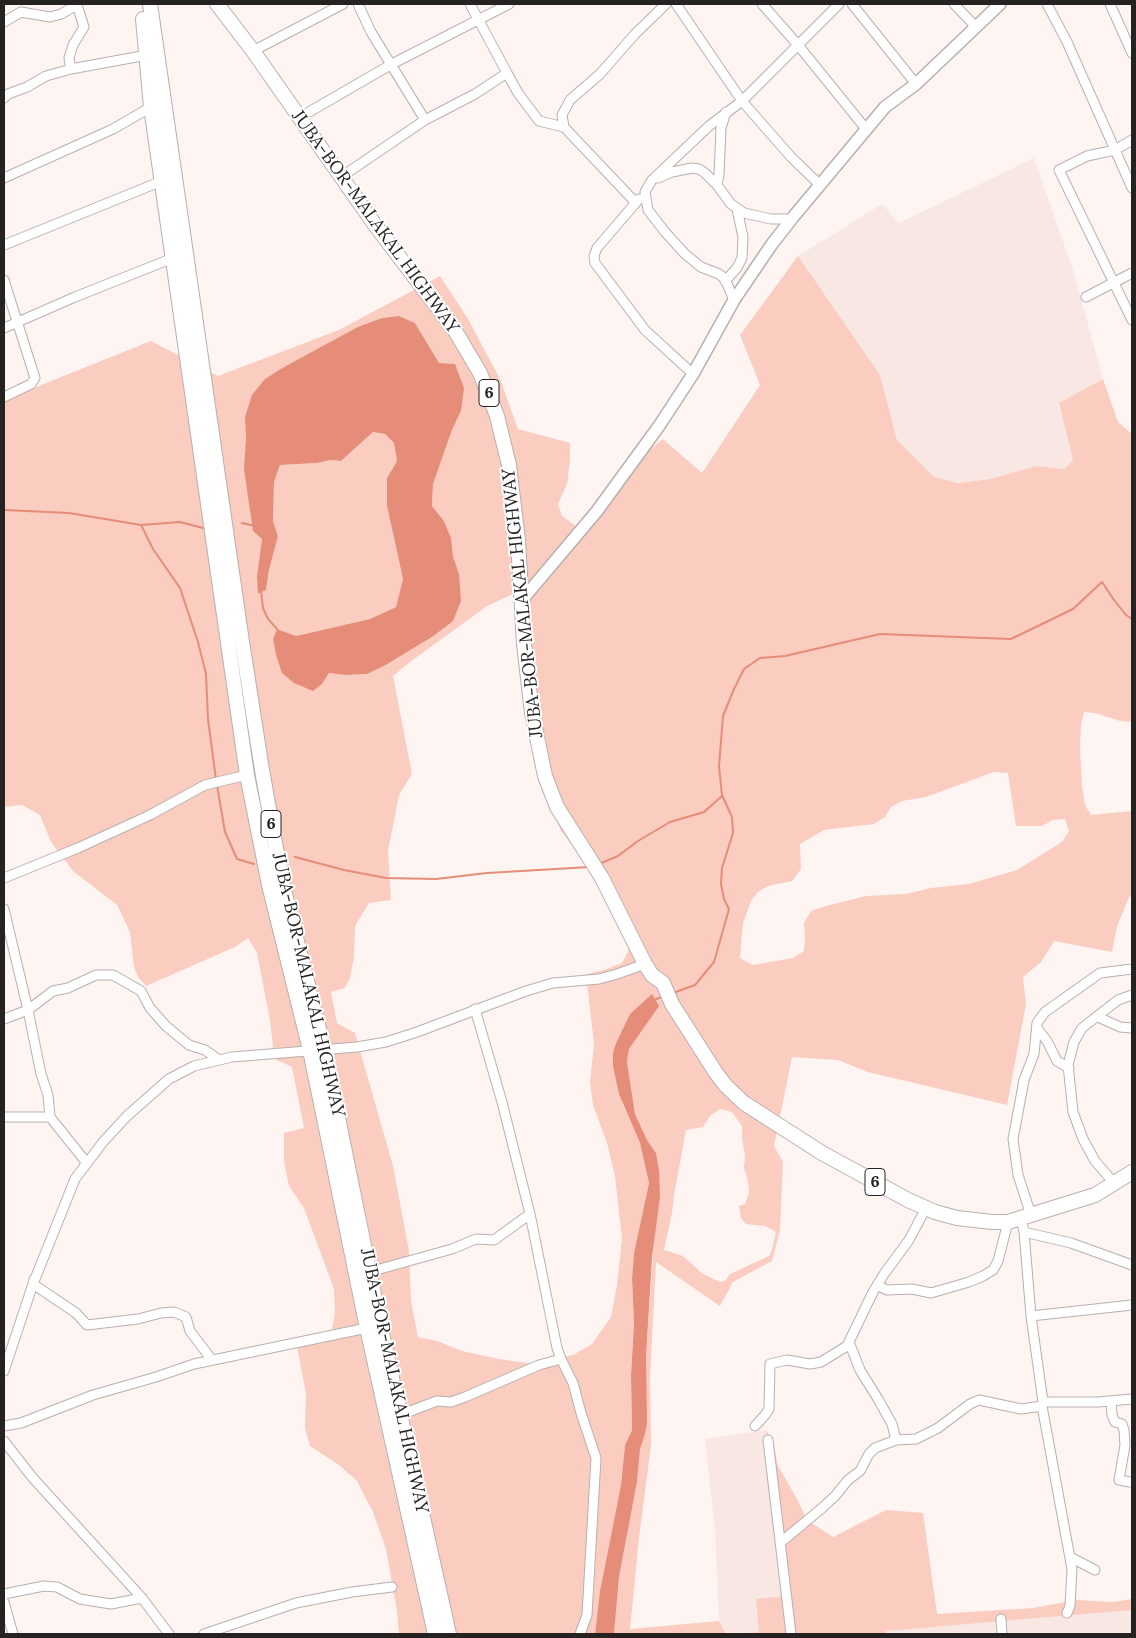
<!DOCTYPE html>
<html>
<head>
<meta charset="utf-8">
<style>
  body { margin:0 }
  #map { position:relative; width:1136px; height:1638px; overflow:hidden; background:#fef5f3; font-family:Lora,serif }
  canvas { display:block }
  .frame { position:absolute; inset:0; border:5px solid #252221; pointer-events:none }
</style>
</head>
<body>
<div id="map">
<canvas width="1136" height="1638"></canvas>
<div class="frame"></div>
</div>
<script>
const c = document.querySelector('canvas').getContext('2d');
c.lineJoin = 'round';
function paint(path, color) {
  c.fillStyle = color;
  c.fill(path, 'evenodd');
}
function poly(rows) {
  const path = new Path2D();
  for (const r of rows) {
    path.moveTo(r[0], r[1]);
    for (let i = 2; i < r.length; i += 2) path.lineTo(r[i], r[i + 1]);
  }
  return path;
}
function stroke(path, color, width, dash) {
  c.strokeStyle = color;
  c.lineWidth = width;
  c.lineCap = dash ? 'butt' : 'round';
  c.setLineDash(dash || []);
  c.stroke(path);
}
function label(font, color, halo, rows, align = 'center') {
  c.font = font + ' Lora,serif';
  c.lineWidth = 4;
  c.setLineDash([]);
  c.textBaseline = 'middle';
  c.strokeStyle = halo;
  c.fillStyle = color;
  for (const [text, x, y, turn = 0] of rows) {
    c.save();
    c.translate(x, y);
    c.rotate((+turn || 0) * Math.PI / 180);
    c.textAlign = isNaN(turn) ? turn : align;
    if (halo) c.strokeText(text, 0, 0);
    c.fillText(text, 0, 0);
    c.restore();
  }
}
const built = poly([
  [1034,158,1073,270,1103,379,1059,403,1073,460,1064,469,1036,466,990,479,958,483,933,477,897,440,880,375,798,256,882,204,899,223],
  [766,1430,786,1596,759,1632,726,1634,719,1621,715,1530,705,1439],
  [1132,1610,1132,1634,886,1634,885,1631]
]);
const green = poly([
  [798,256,880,375,897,440,934,477,958,483,990,479,1036,466,1064,469,1073,460,1059,403,1103,379,1118,422,1132,434,1132,722,1120,721,1095,713,1084,712,1081,724,1080,748,1082,786,1085,805,1091,815,1132,811,1132,896,1129,897,1117,927,1112,952,1054,941,1041,962,1023,977,1026,1004,1007,1105,868,1072,838,1060,792,1057,774,1146,783,1162,780,1230,772,1261,733,1282,720,1306,656,1262,650,1378,651,1445,639,1538,630,1629,719,1621,726,1634,614,1634,619,1577,637,1482,640,1448,645,1434,646,1357,655,1227,656,1153,647,1140,635,1114,627,1062,629,1049,649,1020,630,1014,616,1043,613,1053,613,1066,623,1104,640,1143,649,1183,634,1253,632,1278,634,1323,631,1375,632,1430,625,1445,621,1485,600,1591,595,1634,399,1634,397,1611,386,1549,373,1512,357,1481,339,1465,310,1446,305,1428,306,1394,297,1346,331,1336,335,1312,334,1289,304,1208,289,1186,284,1162,284,1133,304,1128,292,1067,277,1060,273,1047,270,1020,257,953,248,938,235,947,146,986,138,977,134,967,130,932,117,905,73,871,51,842,40,815,22,805,4,807,4,400,151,341,218,376,339,330,440,276,468,319,500,379,518,429,570,443,570,460,567,484,558,504,562,516,576,526,617,475,663,439,702,473,760,385,740,335],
  [399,316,415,323,439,363,461,411,452,430,433,484,432,506,444,521,451,538,453,556,459,574,432,637,384,666,367,674,346,675,329,673,322,684,276,655,273,639,277,629,296,636,370,619,396,607,403,579,387,506,387,478,397,461,394,443,385,434,373,432,341,461,330,460,317,463,280,465,274,482,273,521,278,536,269,570,266,590,259,594,257,576,262,539,246,440,245,417,284,367,382,318],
  [513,594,526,705,547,799,561,831,576,850,601,890,628,943,628,952,622,963,604,970,586,974,594,1044,590,1082,593,1105,607,1143,615,1176,622,1239,617,1285,611,1317,592,1344,573,1355,534,1364,499,1359,462,1351,437,1341,418,1337,411,1301,409,1251,393,1166,355,1033,337,1023,331,992,345,988,350,978,354,957,355,926,369,903,391,900,388,851,399,795,412,774,393,676,410,662,487,606],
  [994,772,1008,773,1016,826,1042,826,1053,820,1065,819,1069,831,1062,842,1017,870,969,884,931,888,906,894,866,896,826,906,811,911,804,923,805,938,804,951,793,958,753,965,740,958,743,923,751,901,758,892,768,886,792,881,801,869,800,844,824,830,874,824,885,817,891,807,902,801,926,797],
  [720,1109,732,1112,742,1126,742,1138,745,1156,744,1168,748,1181,749,1193,745,1204,739,1206,741,1218,746,1224,765,1226,776,1232,772,1250,769,1256,730,1274,726,1280,720,1282,703,1274,683,1256,664,1250,672,1213,674,1195,686,1130,703,1127,710,1116],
  [766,1430,773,1441,778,1466,796,1497,807,1520,833,1537,886,1510,923,1513,937,1614,1033,1608,1077,1600,1113,1602,1132,1599,1132,1610,886,1631,886,1634,737,1634,759,1632,756,1599,786,1596]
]);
const water = poly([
  [399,316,415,323,439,363,455,364,464,388,461,411,452,430,433,484,432,506,444,521,451,538,453,556,459,574,461,601,453,621,432,637,384,666,367,674,346,675,329,673,322,684,313,691,294,683,282,673,276,655,273,639,277,629,296,636,370,619,396,607,403,579,387,506,387,478,397,461,394,443,385,434,373,432,341,461,330,460,317,463,280,465,274,482,273,521,278,536,269,570,266,590,258,594,257,576,262,539,253,531,244,469,246,440,245,417,252,395,265,379,284,367,358,327,382,318],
  [652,994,659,1006,629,1049,627,1062,635,1114,647,1140,656,1153,659,1171,660,1196,652,1258,646,1357,647,1423,645,1434,640,1449,637,1482,619,1577,614,1634,595,1634,600,1591,621,1485,625,1445,632,1430,631,1375,634,1323,632,1278,634,1253,649,1183,640,1143,619,1094,613,1066,613,1053,616,1043,630,1014]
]);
const stream = poly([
  [4,510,69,513,141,525,180,522,203,528],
  [242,523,255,526],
  [141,525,153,549,180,588,198,642,206,674,208,719,216,780],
  [261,591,263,608,268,619,277,629],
  [217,785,225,832,237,859,254,864],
  [295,857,344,870,386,878,436,879,487,873,590,867],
  [599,864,618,856,638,841,670,822,704,812,722,796],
  [673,993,695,985,714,962,729,909,724,899,721,884,722,868,733,833,732,817,722,795,719,766,723,716,734,689,744,669,760,658,785,656,880,634,1011,639,1073,609,1102,582,1114,600,1126,615,1132,619],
  [654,1000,664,996]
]);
const minor = poly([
  [358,4,371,32,425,120],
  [676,4,742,101,791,157,820,185],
  [762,4,798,45,866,129],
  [852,4,916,84],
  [954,4,975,26],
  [1047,4,1067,42,1132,188],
  [1110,4,1132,53],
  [4,22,21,12,50,17,61,14,77,5,84,27,73,45,69,58,71,69],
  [253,51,343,4],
  [507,73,518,93,539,121,564,127],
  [4,98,8,94,27,87,46,76,71,69,147,55],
  [309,112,392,64,509,4],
  [1132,140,1115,150,1087,156,1059,170,1132,320],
  [341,177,425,120,475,94,507,73,470,4],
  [4,178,113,129,151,107],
  [658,178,672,172,692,168,699,169,705,173,717,185,731,204,744,213,771,219,792,219],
  [717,185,719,175,721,128,726,112],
  [639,199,597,248,594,256,595,263,645,330,693,374],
  [636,203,564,127,562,115,570,100,600,74,635,34,666,4],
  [4,245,162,181],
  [4,280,35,378,31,384,4,397],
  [725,281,737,268,742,258,743,237,737,209],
  [1086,297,1132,273],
  [734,300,725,279,719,274,701,267,685,254,665,232,648,210,645,192,652,180,709,126,742,101,839,4],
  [4,328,75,297,173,258],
  [4,878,78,848,150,815,205,785,247,775],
  [4,909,28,1010,53,991,68,988,96,975,113,975,141,991,150,1008,166,1026,189,1045,205,1050,219,1060],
  [1098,1017,1120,1027,1132,1028],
  [4,1019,28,1010,41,1074,48,1095,50,1117],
  [1037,1028,1047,1041,1057,1061,1069,1068],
  [4,1117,50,1117,86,1162,84,1167],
  [1114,1183,1095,1161,1083,1139,1073,1112,1068,1065,1074,1042,1082,1028,1118,1000,1132,995],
  [1031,1215,1018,1175,1013,1139,1024,1080,1034,1054,1037,1023,1045,1012,1100,973,1132,969],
  [1021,1218,1024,1232,1031,1316,1043,1402,1042,1406,1072,1569,1070,1606,1067,1613],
  [1024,1232,1071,1243,1132,1265],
  [369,1272,452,1249,476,1239,494,1240,530,1214,502,1102,475,1009],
  [34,1279,33,1284,76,1313,87,1325,138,1319,161,1313,174,1312,186,1317,190,1331,212,1360],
  [877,1285,887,1290,912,1289,931,1293,969,1282,983,1276,993,1270,998,1261,1008,1222],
  [1031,1316,1132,1305],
  [849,1342,860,1370,878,1399,892,1424,896,1440],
  [561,1359,573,1383,581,1413,596,1458,587,1615,580,1634],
  [4,1371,33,1284,75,1179,103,1142,127,1116,169,1079,194,1066,232,1057,357,1047,386,1042,417,1032,526,991,553,983,599,979,617,974,645,964],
  [1111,1401,1112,1415,1115,1422,1122,1424,1124,1430,1125,1445,1119,1480,1130,1482],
  [1043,1402,1098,1402,1132,1399],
  [400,1415,437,1401,451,1402,465,1397,539,1365,561,1359,557,1348,530,1214],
  [4,1426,21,1423,93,1395,156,1377,194,1364,367,1328],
  [755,1426,765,1415,769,1409,770,1364,787,1360,810,1364,821,1362,847,1346,873,1292,884,1274,909,1240,926,1208],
  [768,1440,791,1634],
  [4,1441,32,1477,142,1598,169,1634],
  [780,1543,822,1508,835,1496,848,1480,860,1471,869,1454,875,1448,896,1440,916,1439,938,1428,970,1404,979,1400,1021,1409,1042,1406],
  [1070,1557,1095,1570],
  [4,1594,44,1586,57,1587,80,1599,111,1604,142,1598],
  [4,1602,13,1634],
  [1001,1619,1002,1634],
  [204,1634,296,1603,352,1592,392,1587]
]);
const tertiary = poly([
  [522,600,597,511,659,426,693,374,734,300,772,244,794,216,885,107,916,84,1000,4]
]);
const primary = poly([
  [217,4,253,51,375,225,454,329,480,373,497,416,509,465,518,540,524,644,532,713,545,776,557,807,602,878,645,964,652,975,663,983,672,1004,716,1073,726,1086,744,1103,822,1153,908,1200,935,1212,957,1218,992,1222,1008,1222,1095,1195,1132,1172]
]);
const trunk = poly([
  [150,4,241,635,262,770,282,882,324,1049,381,1329,449,1634],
  [143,19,151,107,247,775,269,885,310,1050,367,1328,435,1634]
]);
const shields = [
  [489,393,20],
  [271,824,20],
  [875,1182,20]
];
const shieldNames = [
  ["6",489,393],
  ["6",271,824],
  ["6",875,1182]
];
const streetNames = [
  ["JUBA-BOR-MALAKAL HIGHWAY",375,222,54],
  ["JUBA-BOR-MALAKAL HIGHWAY",523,603,-96],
  ["JUBA-BOR-MALAKAL HIGHWAY",308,985,77],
  ["JUBA-BOR-MALAKAL HIGHWAY",394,1381,78]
];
paint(built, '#f8e7e3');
paint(green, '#fbccc0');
paint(water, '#e58d78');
stroke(stream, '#e58d78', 2);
stroke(minor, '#b8b0ae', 11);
stroke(tertiary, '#b8b0ae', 14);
stroke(primary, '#b8b0ae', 16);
stroke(trunk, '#b8b0ae', 16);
stroke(minor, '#fff', 9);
stroke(tertiary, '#fff', 11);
stroke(primary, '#fff', 14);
stroke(trunk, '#fff', 14);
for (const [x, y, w] of shields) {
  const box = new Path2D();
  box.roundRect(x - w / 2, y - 13.5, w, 27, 4);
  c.fillStyle = '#fff';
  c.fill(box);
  stroke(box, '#252221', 1);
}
label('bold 16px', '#252221', null, shieldNames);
label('18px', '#252221', '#fff', streetNames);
</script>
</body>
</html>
